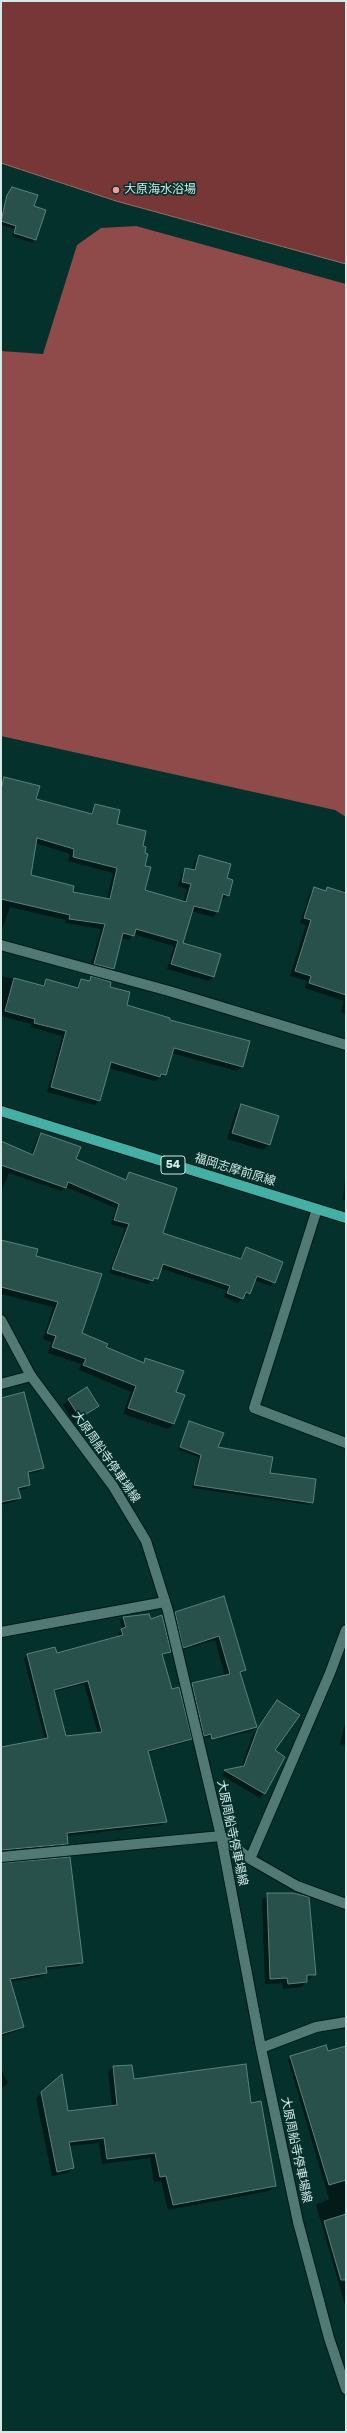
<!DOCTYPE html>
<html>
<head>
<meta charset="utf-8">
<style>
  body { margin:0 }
  #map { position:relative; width:347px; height:2433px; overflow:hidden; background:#05312d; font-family:Rubik,sans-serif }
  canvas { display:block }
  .frame { position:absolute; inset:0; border:2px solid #d5eae7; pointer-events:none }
</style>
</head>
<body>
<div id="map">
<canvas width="347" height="2433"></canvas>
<div class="frame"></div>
</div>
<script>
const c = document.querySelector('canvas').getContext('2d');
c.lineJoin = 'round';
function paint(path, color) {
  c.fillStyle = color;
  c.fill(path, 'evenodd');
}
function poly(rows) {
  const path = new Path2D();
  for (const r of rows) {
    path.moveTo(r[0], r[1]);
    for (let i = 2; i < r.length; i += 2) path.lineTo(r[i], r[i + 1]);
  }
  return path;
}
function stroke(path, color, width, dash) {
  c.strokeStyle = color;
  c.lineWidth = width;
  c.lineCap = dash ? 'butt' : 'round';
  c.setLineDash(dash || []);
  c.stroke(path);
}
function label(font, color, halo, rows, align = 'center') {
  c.font = font + ' Rubik,"Noto Sans JP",sans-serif';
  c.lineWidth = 3.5;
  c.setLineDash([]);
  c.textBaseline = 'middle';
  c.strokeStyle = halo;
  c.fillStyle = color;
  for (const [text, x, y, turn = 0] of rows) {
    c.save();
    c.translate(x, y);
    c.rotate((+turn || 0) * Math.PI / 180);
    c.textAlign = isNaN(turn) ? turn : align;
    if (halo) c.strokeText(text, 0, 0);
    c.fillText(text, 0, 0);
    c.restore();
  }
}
const forest = poly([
  [136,226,346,284,346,817,335,810,1,736,1,351,43,354,77,245,101,228]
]);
const water = poly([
  [1,1,346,1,346,264,116,201,1,163,1,1]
]);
const shadow = poly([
  [12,188,33,206,45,210,33,243,12,236,14,229,1,225,1,213],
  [5,778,35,800,89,815,95,805,142,847,144,890,183,902,187,889,178,886,181,874,186,869,192,871,194,861,199,856,226,879,228,895,223,900,221,899,217,912,213,917,191,911,182,943,213,977,209,981,167,969,174,946,133,934,129,940,121,938,113,969,108,973,90,968,101,929,65,923,66,920,10,907,1,932,1,782],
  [35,843,70,854,68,861,113,873,107,899,72,893,30,876],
  [315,888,325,891,328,888,339,892,342,890,346,891,346,1014,341,1012,344,1001,305,988,307,981,290,976,306,925,300,923,310,893],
  [1,976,41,986,47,980,75,988,81,980,87,982,91,978,108,987,126,1005,168,1020,242,1066,237,1071,171,1053,165,1075,154,1081,109,1068,99,1100,95,1105,47,1092,62,1036,30,1027,31,1024,1,1016],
  [241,1105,269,1145,263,1150,227,1139,236,1110],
  [41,1134,75,1160,124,1181,129,1173,162,1234,239,1259,246,1248,274,1282,270,1286,254,1280,249,1293,238,1303,224,1297,226,1290,160,1268,157,1278,148,1284,109,1273,125,1228,111,1224,116,1208,66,1187,61,1191,9,1173,1,1192,1,1142,31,1155,37,1138],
  [346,1169,346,1200,343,1200],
  [1,1244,35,1257,80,1333,105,1348,142,1363,146,1359,175,1392,174,1424,168,1429,123,1414,131,1392,79,1370,81,1364,48,1353,51,1342,43,1339,53,1307,1,1294],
  [1,1399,43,1467,40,1471,27,1474,29,1485,26,1489,18,1490,19,1498,16,1501,1,1505],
  [69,1400,98,1405,74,1423,63,1405],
  [189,1422,216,1448,269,1474,312,1503,310,1505,192,1488,199,1457,178,1450],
  [223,1597,245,1670,240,1674,256,1727,252,1731,208,1742,252,1729,252,1727,200,1739,188,1689,192,1684,225,1676,215,1640,179,1651,171,1617,175,1613],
  [149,1615,170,1651,161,1656,190,1739,187,1742,147,1753,166,1822,162,1825,66,1836,67,1844,64,1847,1,1854,1,1749,45,1739,24,1659,27,1655,56,1654,119,1637,118,1633,122,1629,120,1621,123,1618],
  [84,1684,98,1733,65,1737,53,1692],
  [277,1701,274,1750,264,1793,260,1798,221,1775,225,1771,241,1767,253,1734],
  [346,1720,346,1745,340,1744],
  [1,1864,82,1963,79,1966,46,1970,43,1976,10,1982,23,2027,20,2030,1,2036],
  [268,1894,315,1974,301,1987,283,1989,282,1983,265,1984,262,1900],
  [346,2048,346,2308,316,2205,329,2199,288,2060,291,2057],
  [113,2067,133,2080,250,2104,275,2186,269,2191,168,2210,161,2181,154,2182,150,2158,102,2164,99,2143,69,2146,73,2168,68,2173,52,2176,36,2098,42,2093,67,2112,112,2107,108,2072],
  [1,2069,8,2083,1,2089]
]);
const building = poly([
  [12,187,38,195,34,206,46,210,36,240,14,233,16,226,1,221,7,195,12,187],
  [4,777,40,786,36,799,92,814,95,804,120,810,117,824,146,831,143,846,146,847,145,853,148,854,145,866,151,867,145,890,186,902,191,884,182,882,185,868,195,870,199,855,231,864,227,878,233,880,229,896,223,894,218,912,194,906,183,943,221,954,214,977,171,964,178,941,136,929,134,936,123,933,114,969,94,964,105,924,69,919,70,915,1,899,1,789,4,777],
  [37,838,74,849,73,857,117,868,110,899,73,892,74,886,31,875,37,838],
  [314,887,326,891,327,887,346,893,346,995,309,983,311,976,295,971,311,920,304,918,314,887],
  [91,976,111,982,110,987,130,992,127,1005,170,1018,170,1020,250,1041,243,1067,174,1048,166,1075,161,1074,160,1077,111,1062,100,1101,51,1087,66,1031,34,1023,35,1019,5,1011,14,978,44,986,46,979,78,988,81,979,90,981,91,976],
  [241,1104,279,1116,270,1145,232,1133,241,1104],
  [41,1133,81,1147,76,1159,126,1180,129,1172,177,1188,163,1233,241,1259,246,1247,283,1262,275,1283,257,1276,250,1294,246,1292,243,1299,227,1293,230,1286,163,1264,158,1279,154,1278,153,1281,112,1269,129,1224,114,1220,119,1204,68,1182,66,1188,1,1165,1,1141,33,1155,41,1133],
  [1,1240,38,1249,36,1256,102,1274,82,1333,108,1344,106,1347,144,1363,145,1358,184,1371,176,1392,185,1395,174,1424,128,1408,136,1386,83,1365,86,1359,52,1347,56,1336,47,1333,58,1302,1,1287,1,1240],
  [87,1387,99,1406,80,1418,68,1399,87,1387],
  [24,1392,44,1468,28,1472,30,1485,18,1488,21,1498,1,1502,1,1398,24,1392],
  [189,1421,224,1433,218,1447,273,1457,270,1473,316,1479,313,1503,194,1485,201,1455,180,1447,189,1421],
  [224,1596,246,1670,240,1672,257,1727,212,1739,211,1734,204,1736,192,1683,230,1674,219,1636,183,1648,175,1612,224,1596],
  [149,1614,151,1619,162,1615,171,1652,162,1654,172,1689,179,1687,192,1739,148,1751,167,1822,67,1833,68,1844,1,1850,1,1747,48,1738,27,1654,55,1647,57,1653,123,1635,121,1629,126,1627,123,1617,149,1614],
  [88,1681,102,1732,66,1736,54,1690,88,1681],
  [277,1700,300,1715,275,1750,285,1757,265,1794,224,1770,244,1766,258,1728,277,1700],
  [70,1857,83,1963,46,1967,47,1973,10,1979,24,2027,1,2034,1,1863,70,1857],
  [267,1893,293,1893,309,1897,316,1975,307,1975,307,1982,288,1984,287,1978,270,1979,267,1893],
  [326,2045,328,2051,346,2046,346,2180,329,2185,290,2056,326,2045],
  [246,2064,251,2103,261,2101,276,2186,173,2205,166,2176,160,2177,155,2153,107,2159,104,2138,69,2142,74,2168,57,2172,41,2092,62,2074,68,2111,117,2105,113,2066,132,2065,134,2079,246,2064],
  [346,2214,346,2280,341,2280,324,2221,346,2214]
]);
const street = poly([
  [1,945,169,991,346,1045],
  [317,1209,254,1408,346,1443],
  [1,1384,31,1376],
  [1,1632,165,1602],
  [1,1857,221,1836,250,1859,297,1886,346,1904],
  [250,1859,330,1673,346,1630]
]);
const secondary = poly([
  [1,1320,31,1376,113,1486,146,1541,168,1611,221,1836,261,2048,298,2222,329,2338,346,2389],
  [261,2048,316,2027,346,2022]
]);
const primary = poly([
  [1,1111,346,1218]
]);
const markers = [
  [116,190,4,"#f59b99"]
];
const shields = [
  [173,1165,24]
];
const shieldNames = [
  ["54",173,1165]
];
const poiNames = [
  ["大原海水浴場",124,190]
];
const streetNames = [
  ["福岡志摩前原線",235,1170,17],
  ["大原周船寺停車場線",106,1457,55],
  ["大原周船寺停車場線",232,1833,78],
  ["大原周船寺停車場線",296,2150,78]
];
paint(forest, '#8e4b4a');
paint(water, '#783737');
stroke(water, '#946d6c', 1);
paint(shadow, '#0007');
paint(building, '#28514c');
stroke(building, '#59827c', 1);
stroke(street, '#001815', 12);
stroke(secondary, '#001815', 12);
stroke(primary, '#001815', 12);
stroke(street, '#517a75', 10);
stroke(secondary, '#517a75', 10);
stroke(primary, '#44afa4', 10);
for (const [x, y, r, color] of markers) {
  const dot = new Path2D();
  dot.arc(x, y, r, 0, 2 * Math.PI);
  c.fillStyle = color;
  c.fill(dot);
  stroke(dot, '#05312d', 1.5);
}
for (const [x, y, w] of shields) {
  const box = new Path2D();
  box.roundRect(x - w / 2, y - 9, w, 18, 3);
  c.fillStyle = '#05312d';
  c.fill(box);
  stroke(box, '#d5eae7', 1);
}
label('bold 11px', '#d5eae7', null, shieldNames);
label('12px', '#d5eae7', '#05312d', poiNames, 'left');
label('12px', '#d5eae7', '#05312d', streetNames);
</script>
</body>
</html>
